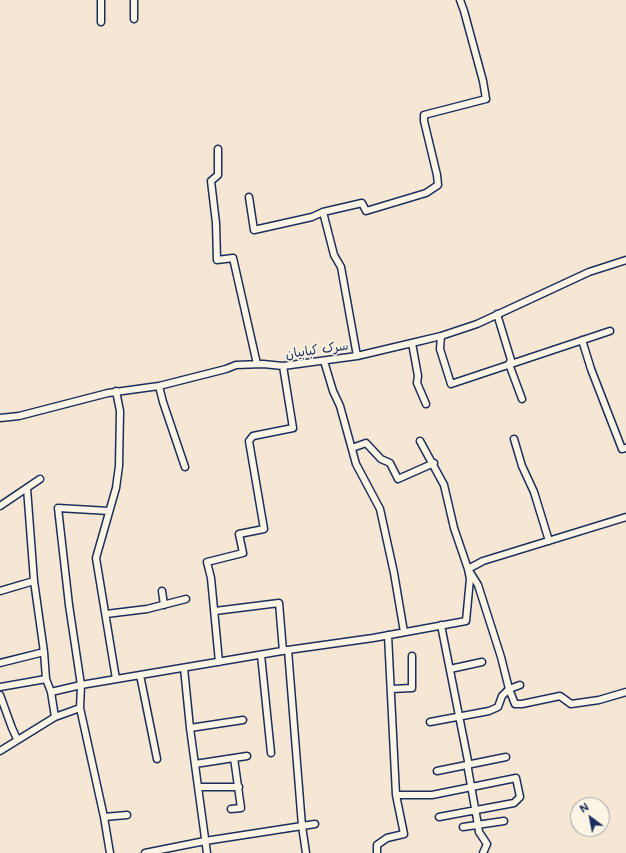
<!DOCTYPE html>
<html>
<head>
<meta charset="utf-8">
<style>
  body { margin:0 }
  #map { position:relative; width:626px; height:853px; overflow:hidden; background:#f5e7d3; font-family:Mali,sans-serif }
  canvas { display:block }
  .north { position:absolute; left:570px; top:797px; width:40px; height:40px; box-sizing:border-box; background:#fcf5e5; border:1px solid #a2a6af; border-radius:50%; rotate:328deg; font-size:11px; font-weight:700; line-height:16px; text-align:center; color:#1b2f5e }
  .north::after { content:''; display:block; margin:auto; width:14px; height:18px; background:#1b2f5e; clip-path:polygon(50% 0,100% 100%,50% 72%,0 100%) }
</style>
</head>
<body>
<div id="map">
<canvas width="626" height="853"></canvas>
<div class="north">N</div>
</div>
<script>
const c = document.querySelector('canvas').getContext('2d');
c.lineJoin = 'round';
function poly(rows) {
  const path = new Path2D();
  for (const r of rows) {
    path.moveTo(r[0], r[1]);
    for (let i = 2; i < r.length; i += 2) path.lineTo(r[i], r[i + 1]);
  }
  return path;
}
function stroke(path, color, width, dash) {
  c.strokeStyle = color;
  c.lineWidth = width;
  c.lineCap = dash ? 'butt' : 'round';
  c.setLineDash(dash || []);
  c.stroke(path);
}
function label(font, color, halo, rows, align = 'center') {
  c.font = font + ' Mali,"Playpen Sans Arabic",sans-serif';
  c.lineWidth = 3;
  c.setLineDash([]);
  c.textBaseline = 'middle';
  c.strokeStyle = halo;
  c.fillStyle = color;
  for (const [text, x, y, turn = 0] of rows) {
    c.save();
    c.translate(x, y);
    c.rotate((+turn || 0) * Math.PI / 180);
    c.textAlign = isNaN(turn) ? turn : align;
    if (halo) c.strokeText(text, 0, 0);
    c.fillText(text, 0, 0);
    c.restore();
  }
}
const minor = poly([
  [134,0,134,19],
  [101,22,101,0],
  [218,149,218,175,211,181,216,223,217,260,233,258,257,364],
  [249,197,254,230,312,217,323,212,334,255,341,267,357,356],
  [323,212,362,203,366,211,426,193,438,185,437,175,424,121,424,115,486,99,483,81,464,11,460,0],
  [497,314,511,360,509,364,522,399],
  [441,336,440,349,451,384,610,331],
  [582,340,591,369,622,449,626,448],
  [412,343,418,376,417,383,426,404],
  [324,361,333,391,340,406,356,464,380,509,394,573,404,632],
  [159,386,163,402,185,467],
  [116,391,120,411,119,466,116,488,96,558,116,679],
  [0,418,19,416,108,393,159,386,226,369,236,365,263,364,283,366,357,356,412,343,441,336,477,324,589,272,626,260],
  [514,439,522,466,534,492,549,541],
  [420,441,444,485,454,528,468,569,478,585,501,657,509,689,515,704,522,704,560,696,571,704,599,700,626,692],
  [352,448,366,443,381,459,390,463,398,479,434,463],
  [27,488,34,581,44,652,46,679,51,692,55,717],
  [0,506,40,479],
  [109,511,58,508,69,605,81,685,80,708,104,817,110,853],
  [0,591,34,581],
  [162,591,164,605],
  [215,611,279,603,283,651],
  [106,614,147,609,186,599],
  [441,625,468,761,468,769,478,825,479,832,487,844,483,853],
  [288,650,302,826,306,853],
  [261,655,271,753],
  [219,662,211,578,207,562,243,553,239,534,264,529,249,441,253,436,293,428,283,366],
  [0,663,44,652],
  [184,668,190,728,207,853],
  [450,669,482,662],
  [140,675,157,759],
  [0,687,46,679],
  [391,689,412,688,412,656],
  [51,692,81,685,288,650,373,638,466,621,470,579,468,569,483,561,626,517],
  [0,695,12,728,17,739],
  [430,722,489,711,498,707,502,696,509,689,520,685],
  [190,728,243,720],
  [0,751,55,717,80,708],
  [195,764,247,756],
  [437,771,506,757],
  [198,787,239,787],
  [396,795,432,795,516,778,520,797,514,803,439,817],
  [231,809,241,808,234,758],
  [104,817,127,815],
  [463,827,504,821],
  [145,853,205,841,315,824],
  [377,853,377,845,387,838,404,834,396,795,388,635]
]);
const streetNames = [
  ["سرک کبابیان",317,350,-8]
];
stroke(minor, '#1b2f5e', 9);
stroke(minor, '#fcf5e5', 6);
label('13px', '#1b2f5e', '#fcf5e5', streetNames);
</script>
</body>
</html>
